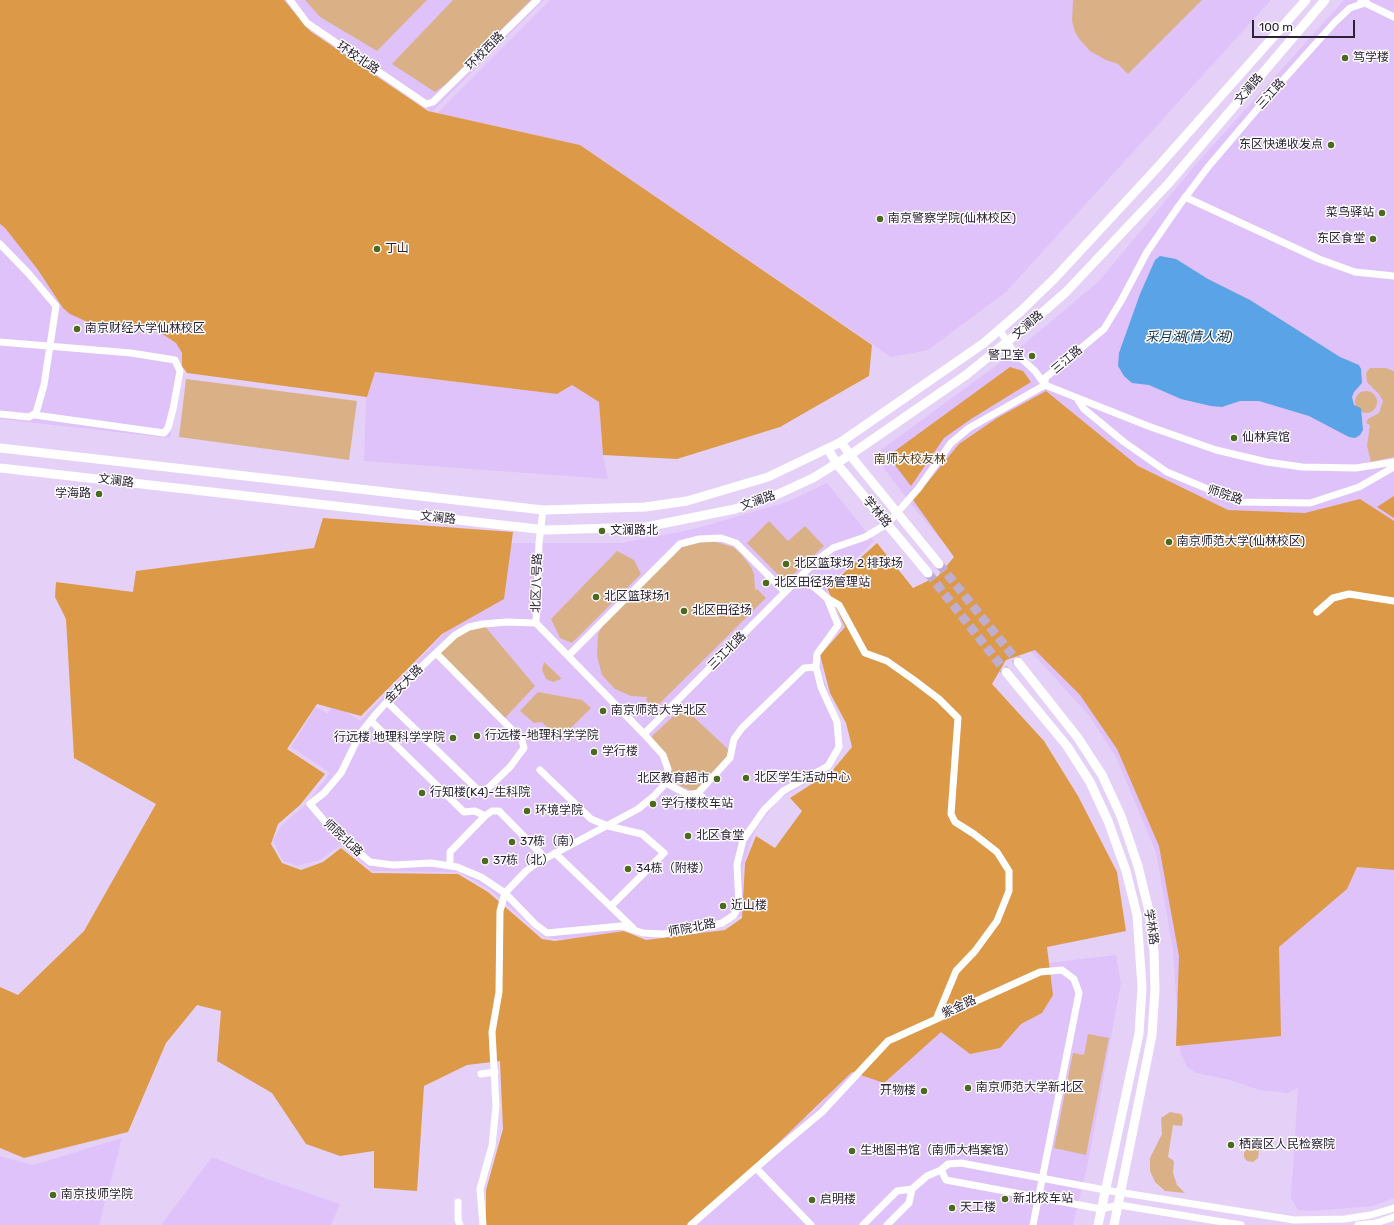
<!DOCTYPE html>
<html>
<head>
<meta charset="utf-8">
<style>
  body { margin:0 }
  #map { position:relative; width:1394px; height:1225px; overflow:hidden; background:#e5d1f8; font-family:Rubik,sans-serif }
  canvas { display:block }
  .scale { position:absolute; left:1252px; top:20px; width:103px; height:18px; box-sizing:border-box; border:2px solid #2b2234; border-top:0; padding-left:5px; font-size:12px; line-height:14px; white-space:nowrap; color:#2b2234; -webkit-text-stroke:3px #fbfbfb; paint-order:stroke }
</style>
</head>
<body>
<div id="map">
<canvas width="1394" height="1225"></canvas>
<div class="scale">100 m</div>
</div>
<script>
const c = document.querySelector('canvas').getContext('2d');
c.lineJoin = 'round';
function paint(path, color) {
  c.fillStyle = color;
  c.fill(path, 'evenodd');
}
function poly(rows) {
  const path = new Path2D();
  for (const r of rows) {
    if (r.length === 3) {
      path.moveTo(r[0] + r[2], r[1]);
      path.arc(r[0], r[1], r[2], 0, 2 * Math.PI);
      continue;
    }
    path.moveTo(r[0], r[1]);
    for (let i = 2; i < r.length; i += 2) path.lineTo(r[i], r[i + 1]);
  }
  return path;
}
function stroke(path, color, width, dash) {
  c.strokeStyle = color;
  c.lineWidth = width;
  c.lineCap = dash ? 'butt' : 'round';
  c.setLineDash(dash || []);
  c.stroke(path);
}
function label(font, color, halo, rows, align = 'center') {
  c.font = font + ' Rubik,"Noto Sans SC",sans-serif';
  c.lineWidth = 3;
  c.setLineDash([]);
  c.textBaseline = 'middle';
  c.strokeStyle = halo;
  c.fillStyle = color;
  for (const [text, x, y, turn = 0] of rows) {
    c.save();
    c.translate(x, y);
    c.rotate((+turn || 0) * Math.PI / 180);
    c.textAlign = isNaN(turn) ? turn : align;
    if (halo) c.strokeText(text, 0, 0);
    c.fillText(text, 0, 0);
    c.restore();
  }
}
const built = poly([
  [284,0,544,0,432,112,310,31],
  [550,0,1271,0,1006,292,928,350,891,357,580,145,437,113],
  [1344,0,1394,0,1394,1198,1373,1206,1310,1211,1298,1210,1291,1198,1298,1088,1288,1093,1259,1090,1231,1080,1196,1073,1187,1067,1180,1052,1173,950,1156,852,1116,757,1091,718,1027,647,975,580,911,504,874,455,1016,351,1099,281,1197,163],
  [0,224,5,228,38,270,63,308,92,324,152,326,176,343,182,353,182,366,170,438,0,419],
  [375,372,557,394,572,385,599,402,603,455,608,479,364,461,366,400],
  [827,483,874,541,826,588,844,626,819,654,824,680,838,717,842,748,827,771,779,799,755,830,743,867,744,914,703,935,645,938,625,930,585,938,555,939,544,937,490,890,459,872,372,871,342,844,320,860,297,866,283,861,273,841,282,825,307,803,330,773,291,747,316,707,328,714,333,703,360,721,450,627,484,543,621,543,694,529,787,502],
  [1116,955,1121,983,1088,1163,1073,1225,680,1225,735,1171,814,1111,885,1033,1039,964],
  [122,1138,99,1225,0,1225,0,1156,33,1165],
  [212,1157,264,1178,340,1204,331,1225,161,1225]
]);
const green = poly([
  [305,0,427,0,377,51,320,17],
  [453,0,531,0,446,84,435,92,392,64],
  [1073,0,1202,0,1128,74,1118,64,1106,60,1090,51,1080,40,1075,32,1072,21],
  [1370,368,1386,368,1394,371,1394,457,1371,462,1367,446,1370,425,1366,423,1368,419,1379,413,1383,401,1379,394,1367,382,1366,373],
  [186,379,357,401,349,460,179,437],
  [1366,402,11],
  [769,521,788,541,805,526,824,546,785,582,747,543],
  [709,540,733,547,741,554,751,567,754,574,755,590,757,589,766,598,655,708,646,700,647,697,631,696,615,689,602,675,597,656,598,634,603,625,683,545],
  [617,551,634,560,641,574,572,643,560,638,551,619],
  [483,624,535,686,504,719,436,653,455,635],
  [544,662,561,678,561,679,553,682,546,679,542,670],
  [538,692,582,700,591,708,559,740,542,722,534,723,520,711],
  [683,707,731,752,698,793,680,786,649,739],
  [1088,1034,1109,1038,1086,1155,1054,1148,1073,1053,1084,1055],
  [1170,1112,1181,1114,1183,1118,1182,1126,1173,1125,1168,1157,1174,1161,1173,1173,1177,1185,1185,1193,1165,1191,1155,1182,1150,1171,1150,1158,1162,1134,1161,1118],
  [1249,1144,1256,1144,1259,1150,1258,1158,1253,1162,1247,1161,1244,1157,1244,1153]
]);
const forest = poly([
  [0,0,284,0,310,31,428,111,580,145,872,345,869,376,780,427,677,459,603,455,599,402,572,385,557,394,375,372,367,397,187,373,182,366,182,353,176,343,152,327,92,324,70,314,63,308,38,270,5,228,0,224],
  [1010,367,1023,371,1031,382,971,419,944,438,911,486,888,456],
  [1046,391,1138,466,1228,510,1305,513,1360,499,1394,521,1394,870,1357,867,1347,889,1279,947,1281,1036,1176,1046,1179,956,1159,846,1117,749,1080,695,1035,650,1006,660,992,684,1044,741,1078,796,1117,872,1126,931,1047,947,1053,995,1042,1013,1021,1024,1000,1048,970,1054,941,1032,884,1083,852,1072,693,1225,486,1225,486,1190,503,1129,500,1061,467,1065,424,1086,417,1191,374,1188,374,1151,340,1156,306,1144,272,1093,217,1061,221,1011,197,1005,166,1043,128,1132,24,1158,0,1148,0,987,18,995,84,931,156,804,74,758,66,619,55,597,56,582,133,592,136,571,314,548,323,518,513,532,504,599,442,634,361,716,317,704,287,749,325,774,300,805,278,824,271,844,282,863,301,870,323,862,341,848,372,873,458,874,488,892,542,939,555,941,624,931,646,940,725,930,742,918,745,863,756,836,775,848,802,811,790,798,832,771,852,747,846,723,830,693,820,655,845,627,827,588,877,543,913,588,938,576,954,557,913,500,959,444,997,418],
  [1394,496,1394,518,1377,507]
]);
const water = poly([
  [1160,256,1176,259,1208,279,1250,300,1340,357,1359,365,1361,369,1362,383,1354,392,1352,397,1354,405,1361,408,1363,430,1360,435,1355,438,1349,437,1309,416,1259,401,1240,401,1222,407,1211,406,1181,399,1149,385,1132,383,1124,376,1118,366,1119,353,1140,294,1155,260]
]);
const majorTunnel = poly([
  [939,564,1018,662],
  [928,573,1006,672]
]);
const minor = poly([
  [290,0,307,23,426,104,433,102,537,0],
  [1361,1,1394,17],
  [1185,197,1319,259,1355,272,1394,276],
  [0,244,29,274,56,306,44,385,36,413,29,417,0,414],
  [999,329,1013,351,1035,371,1045,385,1148,426,1216,450,1267,462,1302,467,1356,468,1394,462],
  [0,342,131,353,175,360,180,371,173,409,168,428,164,433,35,415],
  [1078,400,1084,409,1124,442,1167,472,1239,502,1310,503,1359,487,1394,467],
  [827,598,839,605,865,653,887,661,914,680,939,699,958,718,951,814,955,822,974,834,997,852,1009,871,1009,891,997,921,975,951,956,971,937,1017],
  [1317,612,1333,598,1349,594,1394,601],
  [536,623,507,622,483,624,469,627,455,635,401,686,375,715,360,734,341,773,324,793,310,804,333,831,370,862,393,865,431,863,457,867,481,877,505,893,535,924,547,933,621,926,643,933,663,934,695,930,722,923,734,915,739,905,737,864,743,840,764,810,783,791,828,766,839,747,837,722,821,687,816,667,817,654,838,625,827,598,801,576],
  [536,623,644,734],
  [536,623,539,543,543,510],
  [568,656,680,544,699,539,721,538,736,543,785,592],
  [387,702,477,789,486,790,510,767,524,748,522,740,436,653],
  [371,721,464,812,475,811,485,816],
  [540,770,591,819,608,826,642,834,664,853,611,906],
  [666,783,688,795,698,793,730,758,734,739,742,728,804,668,816,667],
  [698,793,711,806],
  [555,853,633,928],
  [450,866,450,852,485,816,492,811,499,811,545,858],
  [481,1074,495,1072],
  [756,1168,811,1225],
  [941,1170,946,1180,1101,1209,1119,1205,1241,1225],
  [912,1189,927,1176,941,1170,948,1164,961,1163,1105,1190,1294,1220,1345,1219,1371,1215,1394,1208],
  [458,1202,458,1220,460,1225],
  [483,1225,480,1189,492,1146,496,1106,492,1032,499,992,500,911,505,893,526,871,537,863,638,809,654,796,666,783,668,769,663,755,644,734,817,560,833,548,865,537,887,524,918,489,951,443,969,428,1045,385,1045,378,1104,329,1121,301,1147,252,1178,207,1208,167,1259,107,1335,22,1350,8,1365,3,1366,0],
  [691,1225,773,1153,822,1112,888,1041,1040,972,1062,970,1074,979,1079,993,1033,1225],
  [863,1225,897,1191,912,1189],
  [887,1225,909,1203,912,1189],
  [1358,1225,1376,1223,1394,1217]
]);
const major = poly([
  [841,442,850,455,939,564],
  [0,448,543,510,645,507,687,501,768,477,841,442,984,343,1021,311,1055,278,1156,169,1306,0],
  [828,449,837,464,928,573],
  [0,468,546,530,646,527,735,509,774,496,813,478,850,455,966,375,1034,320,1066,292,1168,184,1325,0],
  [1018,662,1078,738,1102,775,1121,816,1138,866,1149,911,1154,951,1155,990,1152,1035,1114,1225],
  [1006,672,1067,746,1090,782,1108,821,1126,871,1137,915,1142,987,1139,1034,1098,1225]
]);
const markers = [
  [1345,58,4,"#4c6a1e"],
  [1331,145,4,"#4c6a1e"],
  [1382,213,4,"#4c6a1e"],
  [880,219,4,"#4c6a1e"],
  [1373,239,4,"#4c6a1e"],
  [377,249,4,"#4c6a1e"],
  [77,329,4,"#4c6a1e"],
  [1032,356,4,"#4c6a1e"],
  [1234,438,4,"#4c6a1e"],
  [99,494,4,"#4c6a1e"],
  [602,531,4,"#4c6a1e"],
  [1169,542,4,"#4c6a1e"],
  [786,564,4,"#4c6a1e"],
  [766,583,4,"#4c6a1e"],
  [596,597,4,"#4c6a1e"],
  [684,611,4,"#4c6a1e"],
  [603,711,4,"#4c6a1e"],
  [477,736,4,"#4c6a1e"],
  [453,738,4,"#4c6a1e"],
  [594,752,4,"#4c6a1e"],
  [746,778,4,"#4c6a1e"],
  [717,779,4,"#4c6a1e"],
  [422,793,4,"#4c6a1e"],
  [653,804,4,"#4c6a1e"],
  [527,811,4,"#4c6a1e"],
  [688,836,4,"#4c6a1e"],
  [512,842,4,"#4c6a1e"],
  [485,861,4,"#4c6a1e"],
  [628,869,4,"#4c6a1e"],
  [723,906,4,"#4c6a1e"],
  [968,1088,4,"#4c6a1e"],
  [924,1091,4,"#4c6a1e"],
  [1231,1145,4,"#4c6a1e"],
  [852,1151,4,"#4c6a1e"],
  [53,1195,4,"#4c6a1e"],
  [1005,1199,4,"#4c6a1e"],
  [812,1200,4,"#4c6a1e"],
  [952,1208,4,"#4c6a1e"]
];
const streetNames = [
  ["环校西路",485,51,-45],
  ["环校北路",358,58,34],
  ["文澜路",1249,89,-50],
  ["三江路",1271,94,-48],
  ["文澜路",1028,325,-41],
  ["三江路",1067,360,-40],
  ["文澜路",116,481,7],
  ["师院路",1225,495,18],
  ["文澜路",758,501,-19],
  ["学林路",877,512,50],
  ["文澜路",438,518,6],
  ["北区八号路",537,583,-88],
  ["三江北路",727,651,-45],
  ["金女大路",404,684,-45],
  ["师院北路",343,838,43],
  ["学林路",1151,927,81],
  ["师院北路",692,928,-11],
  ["紫金路",959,1007,-25]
];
const poiNames = [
  ["笃学楼",1353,58],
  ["东区快递收发点",1323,145,"right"],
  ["菜鸟驿站",1374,213,"right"],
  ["南京警察学院(仙林校区)",888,219],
  ["东区食堂",1365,239,"right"],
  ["丁山",385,249],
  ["南京财经大学仙林校区",85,329],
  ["警卫室",1024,356,"right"],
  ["仙林宾馆",1242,438],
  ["学海路",91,494,"right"],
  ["文澜路北",610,531],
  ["南京师范大学(仙林校区)",1177,542],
  ["北区篮球场 2 排球场",794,564],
  ["北区田径场管理站",774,583],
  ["北区篮球场1",604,597],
  ["北区田径场",692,611],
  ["南京师范大学北区",611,711],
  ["行远楼-地理科学学院",485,736],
  ["行远楼 地理科学学院",445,738,"right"],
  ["学行楼",602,752],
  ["北区学生活动中心",754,778],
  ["北区教育超市",709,779,"right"],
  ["行知楼(K4)-生科院",430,793],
  ["学行楼校车站",661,804],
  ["环境学院",535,811],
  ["北区食堂",696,836],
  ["37栋（南）",520,842],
  ["37栋（北）",493,861],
  ["34栋（附楼）",636,869],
  ["近山楼",731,906],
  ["南京师范大学新北区",976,1088],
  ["开物楼",916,1091,"right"],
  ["栖霞区人民检察院",1239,1145],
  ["生地图书馆（南师大档案馆）",860,1151],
  ["南京技师学院",61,1195],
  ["新北校车站",1013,1199],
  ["启明楼",820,1200],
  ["天工楼",960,1208]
];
const parkNames = [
  ["南师大校友林",910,460]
];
const waterNames = [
  ["采月湖(情人湖)",1189,337]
];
paint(built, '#dfc2f9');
paint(green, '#dab186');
paint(forest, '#dc9948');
paint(water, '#5aa3e7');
stroke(majorTunnel, '#c0aed1', 9, [9, 4.5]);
stroke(minor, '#fff', 7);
stroke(major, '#fff', 9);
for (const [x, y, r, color] of markers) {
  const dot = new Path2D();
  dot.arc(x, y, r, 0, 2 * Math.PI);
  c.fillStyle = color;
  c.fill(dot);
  stroke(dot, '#fbfbfb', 1.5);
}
label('12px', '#2b2234', '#fbfbfb', streetNames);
label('12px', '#2b2234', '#fbfbfb', poiNames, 'left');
label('12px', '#523615', '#fbfbfb', parkNames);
label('italic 13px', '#12314c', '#fbfbfb', waterNames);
</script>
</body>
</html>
